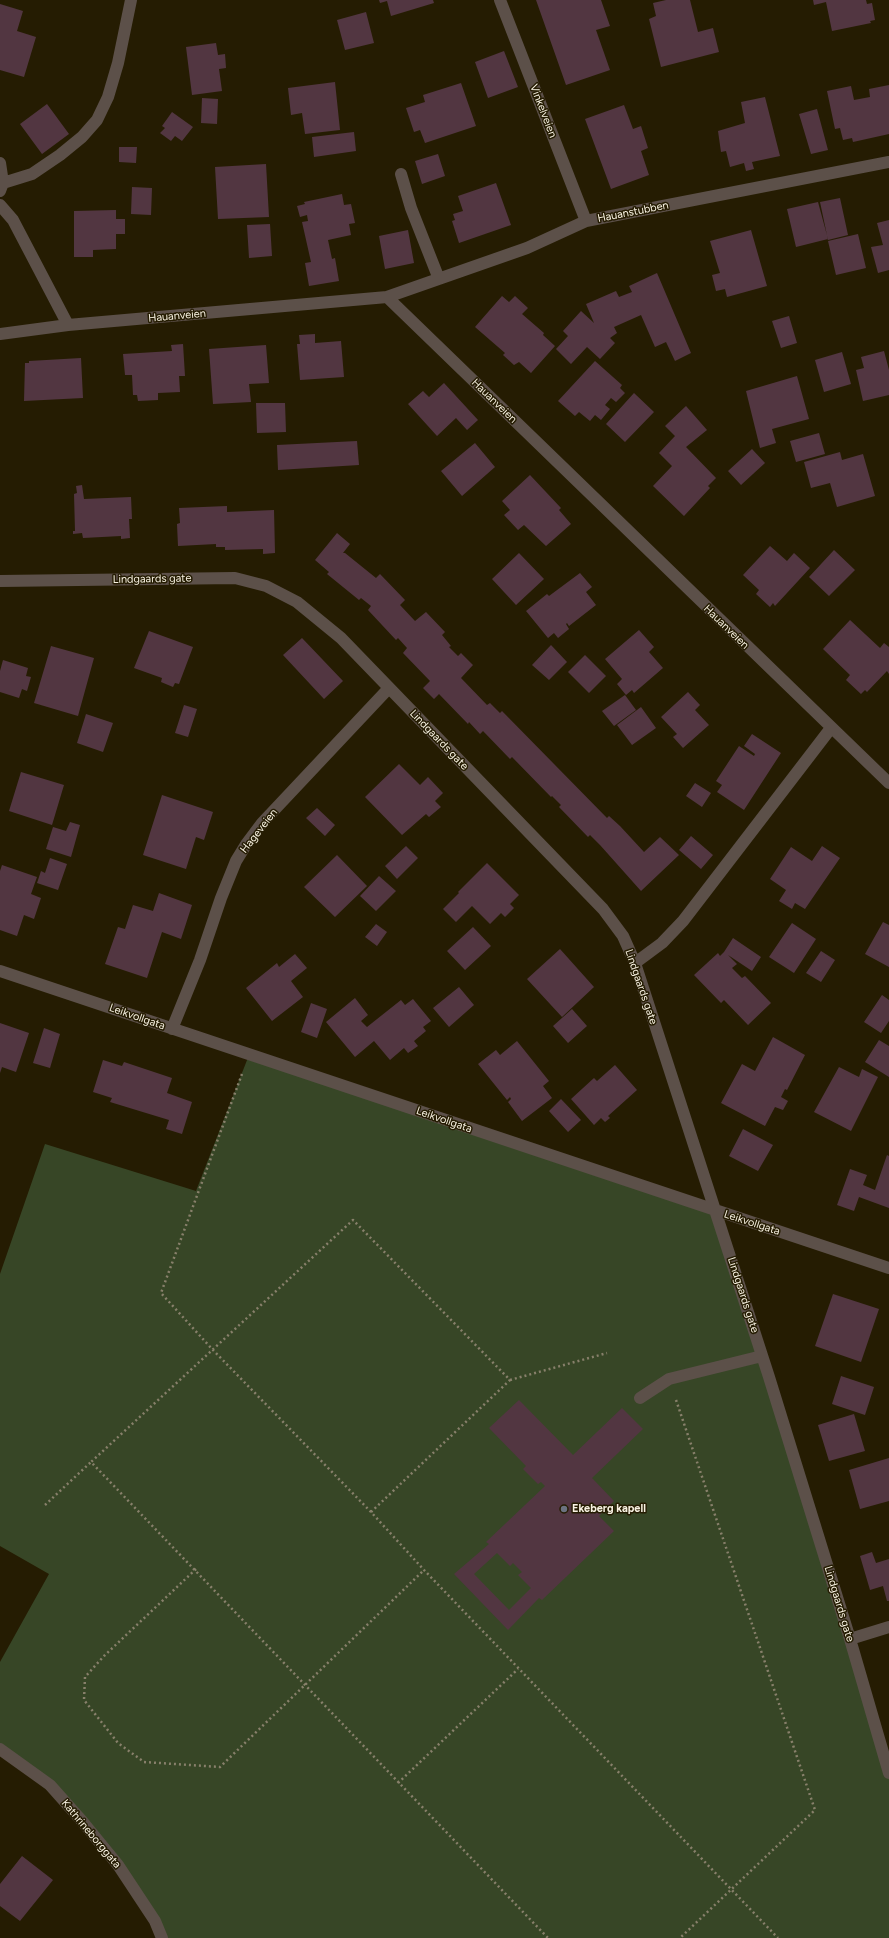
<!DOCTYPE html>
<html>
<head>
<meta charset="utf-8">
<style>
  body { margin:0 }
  canvas { display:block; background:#251c02 }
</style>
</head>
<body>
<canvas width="889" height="1938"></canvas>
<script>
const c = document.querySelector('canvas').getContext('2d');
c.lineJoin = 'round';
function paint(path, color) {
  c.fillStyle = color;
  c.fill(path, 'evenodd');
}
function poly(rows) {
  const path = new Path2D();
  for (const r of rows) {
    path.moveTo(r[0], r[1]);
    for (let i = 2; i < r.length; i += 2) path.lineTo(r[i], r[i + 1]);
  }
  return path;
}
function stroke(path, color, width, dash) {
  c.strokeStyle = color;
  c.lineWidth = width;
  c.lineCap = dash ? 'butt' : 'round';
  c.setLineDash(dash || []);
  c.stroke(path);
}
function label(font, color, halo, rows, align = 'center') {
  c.font = font + ' Figtree,sans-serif';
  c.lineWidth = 3;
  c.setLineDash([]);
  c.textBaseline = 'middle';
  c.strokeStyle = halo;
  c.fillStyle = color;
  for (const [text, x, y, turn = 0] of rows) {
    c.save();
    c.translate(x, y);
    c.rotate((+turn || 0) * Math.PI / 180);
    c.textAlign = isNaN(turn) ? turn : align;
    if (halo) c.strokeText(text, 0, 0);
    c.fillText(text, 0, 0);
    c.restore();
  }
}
const green = poly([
  [249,1055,716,1211,889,1759,889,1938,162,1938,82,1821,0,1749,0,1662,49,1574,0,1546,0,1274,45,1144,196,1191]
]);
const building = poly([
  [379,0,433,0,434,3,391,16,387,1,380,3],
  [536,0,601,0,610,26,596,30,610,70,566,85],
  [666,0,690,0,698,32,713,28,719,52,661,67,649,19,656,16,653,3],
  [813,0,866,0,867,4,872,3,875,20,870,21,871,23,832,31,826,2,814,5],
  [0,4,23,11,17,31,36,37,24,77,0,70],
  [366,12,374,43,345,50,337,20],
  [216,43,218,55,225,54,226,68,219,69,222,91,192,95,186,47],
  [504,51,518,87,488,98,475,62],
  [335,82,340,130,305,134,302,113,291,115,288,88],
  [461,83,476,126,425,143,420,130,414,132,406,108,425,102,423,95],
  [889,85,889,134,853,142,852,138,843,140,840,128,835,129,827,91,851,86,854,100,870,97,869,89],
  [765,97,780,156,752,162,754,169,746,171,744,163,730,167,726,151,721,152,718,131,745,123,741,102],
  [202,98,218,99,217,124,201,123],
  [47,104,69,134,42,154,20,124],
  [624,105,633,129,641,126,648,148,641,151,649,175,611,189,585,119],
  [817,109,828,150,811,154,799,114],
  [172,112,193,127,182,141,175,136,171,141,160,133,165,128,162,126],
  [354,132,356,151,314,157,312,137],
  [119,147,137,147,136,163,119,162],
  [438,154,445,176,422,184,415,161],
  [266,164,269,217,218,219,215,167],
  [496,183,511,225,459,243,452,221,455,220,453,214,463,211,458,196],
  [132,187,152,188,151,215,131,214],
  [342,194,344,205,351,204,355,223,349,224,351,235,328,240,332,259,335,258,339,281,309,286,305,263,311,262,302,222,308,221,307,215,300,217,297,206,305,204,304,202],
  [840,198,848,235,828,240,820,202],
  [818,202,828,239,796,247,787,209],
  [116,210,116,219,125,219,125,234,116,234,116,249,93,250,93,257,74,257,74,211],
  [889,220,889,270,878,273,871,247,883,245,877,223],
  [270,224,272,256,249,258,247,225],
  [408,230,414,263,385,269,379,236],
  [751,230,767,286,727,297,725,289,716,291,712,275,720,273,710,241],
  [858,234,866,268,836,275,828,241],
  [657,273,691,353,675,361,666,342,655,347,641,315,614,327,617,333,610,338,615,343,600,359,587,347,571,364,556,349,568,336,563,331,581,311,594,323,586,304,616,291,619,297,632,292,629,286],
  [502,296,509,302,515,296,528,308,522,314,544,333,543,335,555,346,531,373,519,362,514,365,503,355,505,353,475,327],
  [789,316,797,343,781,348,772,321],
  [315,334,315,343,341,341,344,377,300,380,297,344,300,344,299,335],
  [183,344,185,376,179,376,180,392,158,393,158,400,138,401,137,395,133,395,132,375,125,375,123,354,172,351,171,345],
  [266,345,269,383,249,384,251,402,213,404,209,349],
  [884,351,889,370,889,395,863,401,856,370,864,368,861,357],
  [842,352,851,384,824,392,815,360],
  [81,358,83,398,24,401,25,363,29,363,29,361],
  [595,361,622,385,620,388,625,393,616,402,611,398,605,405,610,409,601,420,595,415,590,421,579,412,575,416,558,401],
  [797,376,809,419,772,429,776,443,760,448,746,391],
  [444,383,478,420,467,430,456,418,437,436,408,404,423,391,429,397],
  [634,393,654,412,625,442,606,424],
  [256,403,285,403,286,432,257,433],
  [686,406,707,430,686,447,716,478,708,486,710,488,684,516,653,486,672,466,659,453,675,436,665,426],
  [819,433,825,454,796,462,790,441],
  [357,441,359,465,278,470,277,445],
  [475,443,495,467,462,496,441,471],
  [752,449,765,463,741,485,728,471],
  [840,452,842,460,863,454,875,496,837,507,830,483,811,488,804,462],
  [530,475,561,508,559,510,571,524,546,546,524,525,518,530,504,515,510,510,502,501],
  [82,485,84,499,131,497,132,519,129,519,130,538,121,539,121,536,83,538,82,533,73,534,73,531,75,531,74,494,77,493,76,486],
  [227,506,227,512,274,510,275,553,263,554,263,549,225,550,225,547,216,547,216,544,178,546,177,524,180,523,179,508],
  [337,533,350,544,343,553,345,553,376,578,380,574,405,600,400,605,415,621,426,612,445,632,442,635,451,646,449,647,458,656,461,653,473,665,461,678,487,705,490,703,500,713,502,711,607,818,609,816,620,826,644,852,660,837,679,855,641,891,600,845,590,835,588,837,559,807,561,805,552,796,551,797,512,757,510,759,483,731,480,734,469,722,468,724,439,694,434,699,423,688,430,681,403,653,407,648,398,638,396,640,368,610,371,606,361,598,359,600,327,574,329,572,315,560],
  [770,546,787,561,794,553,810,568,775,606,773,603,770,607,756,594,759,590,743,575],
  [834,550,855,570,829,596,809,577],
  [519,553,544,579,516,605,492,579],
  [580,573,592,587,586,592,596,605,569,626,567,623,566,624,569,629,558,638,554,633,548,638,526,611,547,594,549,596],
  [850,620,880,648,884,643,889,647,889,674,887,671,867,692,865,690,861,694,846,680,850,675,823,649],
  [639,630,654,647,649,652,663,668,634,693,632,690,626,695,617,684,622,679,605,659],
  [149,631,193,647,179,684,175,683,173,687,161,682,162,678,134,668],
  [302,638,343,681,324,699,283,655],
  [551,645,567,662,549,680,532,665],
  [51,646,94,658,78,716,34,703],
  [585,655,606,676,589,693,568,672],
  [3,660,28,668,26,676,31,677,27,691,22,689,19,698,0,692,0,671],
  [688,692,700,705,695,710,709,725,683,748,673,737,677,734,661,717],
  [625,695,636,710,614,726,602,711],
  [184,705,197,709,188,737,175,733],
  [641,707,656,728,632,745,617,725],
  [86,714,113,723,103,752,77,743],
  [752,734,781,753,744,810,717,792,722,785,716,781,739,746,754,756,755,754,744,746],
  [399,764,420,785,428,777,443,793,435,801,441,807,429,817,426,814,402,835,365,797],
  [21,772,64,785,52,825,9,811],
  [695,783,711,793,702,807,686,796],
  [162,795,213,812,204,840,196,837,186,869,143,855],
  [317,808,335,825,325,836,306,818],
  [70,822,80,825,71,857,46,849,53,827,66,831],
  [691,836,713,855,701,869,679,850],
  [406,846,418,858,397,879,385,866],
  [822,846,840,858,805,909,795,903,792,909,779,901,786,890,770,879,791,847,812,861],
  [337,855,367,886,335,917,304,887],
  [50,858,67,864,58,890,37,883,41,871,45,873],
  [487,863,519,895,510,904,514,908,505,917,501,913,490,924,472,906,456,922,443,909,459,893,458,892],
  [2,865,37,877,31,894,41,898,34,919,24,915,17,936,0,930,0,871],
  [379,876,396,891,376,911,360,896],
  [159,893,192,905,181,939,162,932,147,978,105,964,118,927,125,929,133,905,153,911],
  [883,922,889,925,889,967,865,954],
  [792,923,816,939,794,973,769,957],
  [376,924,387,932,377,946,365,937],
  [473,927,491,946,465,970,447,951],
  [733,938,761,957,752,971,728,955,737,964,732,968,742,978,745,976,771,1003,748,1025,724,1000,721,1003,694,975,718,953,720,956,724,952],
  [560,949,594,987,562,1017,527,979],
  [821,951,835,960,821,982,806,973],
  [295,954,307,968,291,981,303,997,272,1021,246,988,277,963,279,967],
  [459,987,474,1005,449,1027,433,1008],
  [882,995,889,1000,889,1021,881,1033,864,1022],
  [355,998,368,1015,361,1021,367,1027,401,1000,405,1005,413,999,431,1021,423,1027,426,1031,414,1041,418,1046,408,1053,404,1048,390,1060,374,1041,355,1057,326,1022],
  [311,1003,327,1009,317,1038,301,1032],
  [572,1009,587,1026,568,1043,553,1026],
  [0,1023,29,1033,16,1072,2,1067,0,1073],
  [44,1028,60,1034,50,1068,33,1063],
  [773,1037,805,1055,787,1090,785,1089,781,1097,788,1101,783,1110,775,1107,765,1126,721,1103,742,1064,755,1071],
  [879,1040,889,1046,889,1077,865,1062],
  [517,1041,549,1081,543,1086,552,1098,522,1121,508,1102,511,1099,510,1097,507,1100,478,1064,496,1050,500,1055],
  [103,1060,122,1066,124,1062,172,1078,167,1093,192,1102,182,1134,166,1129,169,1120,110,1102,112,1098,93,1092],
  [615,1065,637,1090,608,1116,610,1118,605,1122,601,1118,594,1125,571,1099,594,1078,597,1081],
  [839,1067,859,1077,862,1069,878,1077,851,1131,814,1112],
  [561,1099,581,1120,568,1132,549,1111],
  [743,1129,773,1145,758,1171,729,1156],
  [887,1155,889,1156,889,1208,859,1197,854,1211,837,1205,850,1169,867,1175,863,1185,875,1190],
  [833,1294,879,1309,861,1362,815,1346],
  [841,1376,874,1387,865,1415,832,1404],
  [519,1400,573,1455,622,1408,643,1429,592,1478,614,1501,599,1516,614,1531,542,1600,539,1598,508,1630,454,1574,489,1544,486,1542,545,1486,541,1482,538,1484,523,1469,526,1466,489,1428],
  [497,1553,510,1566,513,1563,522,1572,518,1575,531,1588,509,1610,474,1574],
  [854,1414,865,1451,829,1461,818,1425],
  [889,1458,889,1501,860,1509,849,1470],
  [872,1552,876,1563,889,1559,889,1601,887,1601,883,1586,870,1590,860,1556],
  [22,1856,53,1880,20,1921,0,1906,0,1884]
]);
const path = poly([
  [242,1074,161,1293,212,1349,371,1512,424,1570,778,1938],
  [510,1380,607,1353],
  [676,1400,815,1810,680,1938],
  [45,1505,91,1462],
  [371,1512,510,1380,353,1220,91,1462,548,1938],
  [196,1569,104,1656,85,1677,84,1700,118,1743,144,1762,220,1767,424,1570],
  [398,1783,518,1669]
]);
const minor = poly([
  [500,0,586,221],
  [0,163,3,183,0,191],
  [401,174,411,208,439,279],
  [3,183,32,174,60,155,82,137,97,120,108,97,118,63,131,0],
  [0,205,13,220,68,325],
  [387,297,889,783],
  [0,334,68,325,387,297,527,248,586,221,889,162],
  [0,581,235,578,266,586,297,602,341,638,603,909,623,936,635,963,769,1377,850,1639,889,1773],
  [635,963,662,943,683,921,831,728],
  [0,971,889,1268],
  [172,1029,200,960,221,898,236,861,247,843,262,823,389,688],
  [640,1398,669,1379,762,1356],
  [850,1639,889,1627],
  [0,1749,50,1785,82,1821,118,1865,155,1921,162,1938]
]);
const markers = [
  [564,1509,4,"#6b7280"]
];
const streetNames = [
  ["Vinkelveien",543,111,69],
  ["Hauanstubben",633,212,-11],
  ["Hauanveien",177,316,-5],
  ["Hauanveien",494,401,44],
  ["Lindgaards gate",152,579,-1],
  ["Hauanveien",726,627,44],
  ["Lindgaards gate",439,740,46],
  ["Hageveien",259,831,-52],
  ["Lindgaards gate",641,987,71],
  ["Leikvollgata",137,1017,19],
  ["Leikvollgata",444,1120,19],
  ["Leikvollgata",752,1223,18],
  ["Lindgaards gate",743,1295,72],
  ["Lindgaards gate",839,1604,73],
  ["Kathrineborggata",91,1834,50]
];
const poiNames = [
  ["Ekeberg kapell",572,1509]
];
paint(green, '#374626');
paint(building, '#523641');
stroke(path, '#88806b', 2.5, [2, 3]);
stroke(minor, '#5c5049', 12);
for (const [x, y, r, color] of markers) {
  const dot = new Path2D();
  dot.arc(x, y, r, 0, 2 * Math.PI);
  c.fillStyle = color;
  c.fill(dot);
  stroke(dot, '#251c02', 1.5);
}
label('11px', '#f8f2e2', '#251c02', streetNames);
label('bold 11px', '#f8f2e2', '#251c02', poiNames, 'left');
</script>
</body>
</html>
